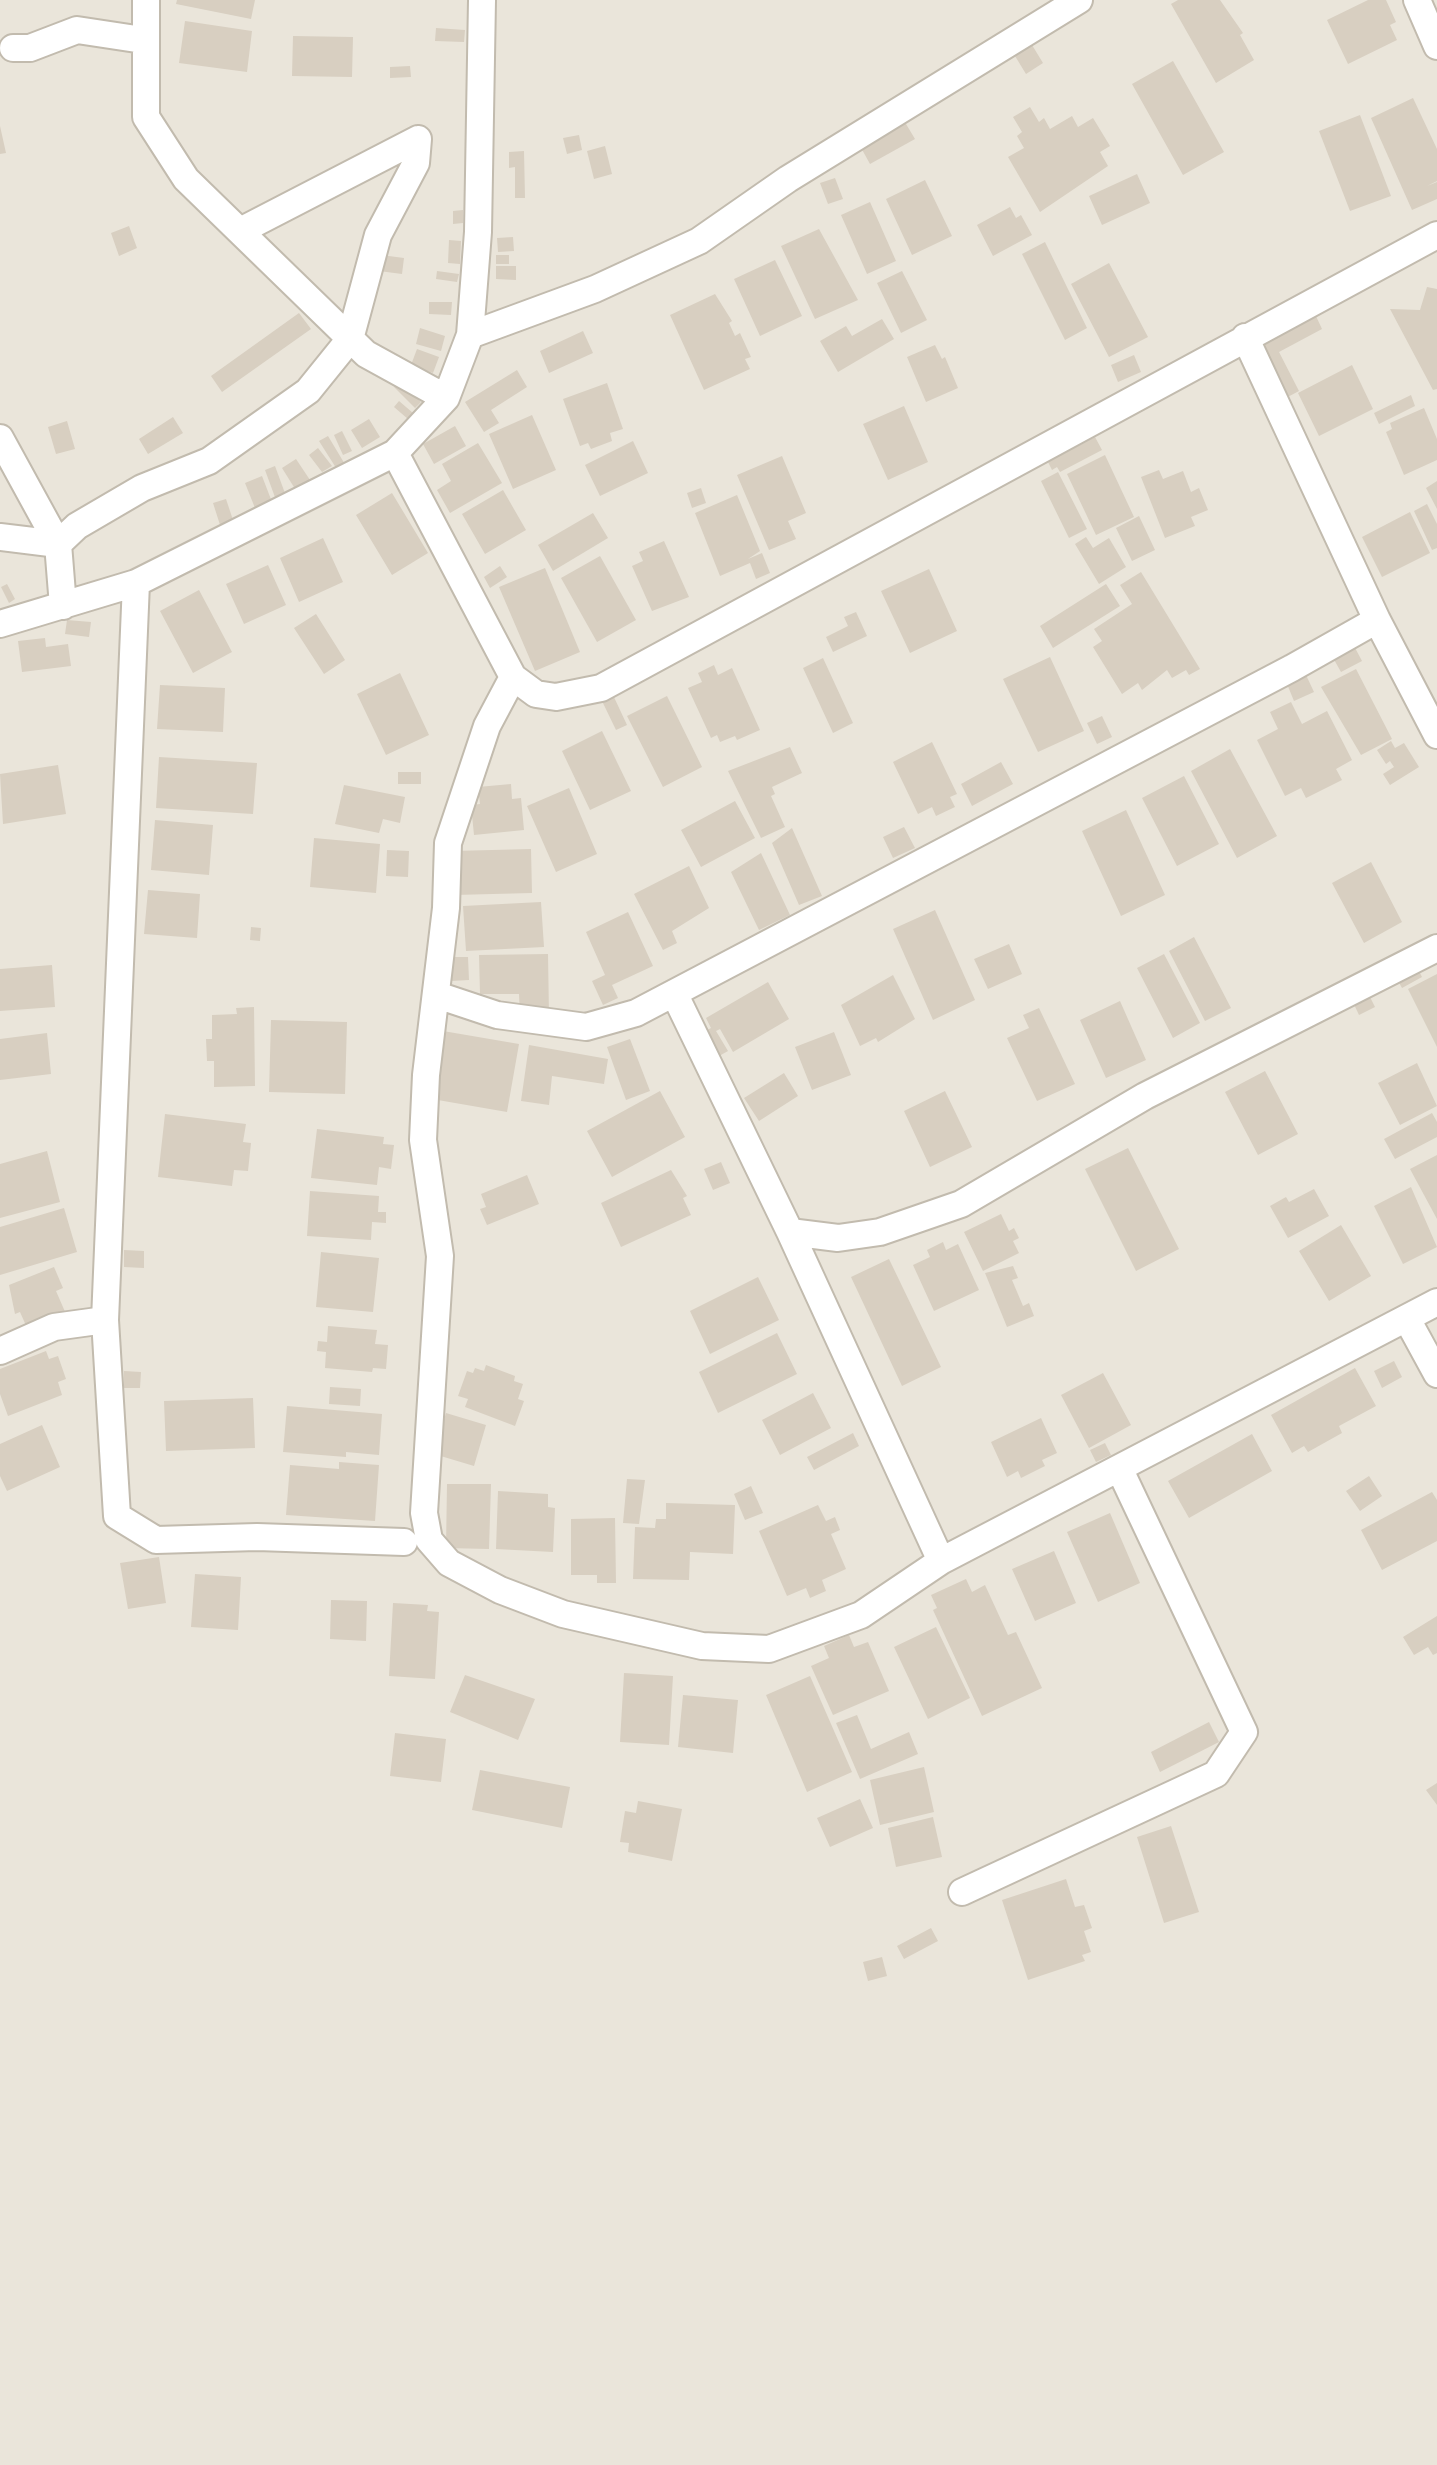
<!DOCTYPE html>
<html>
<head>
<meta charset="utf-8">
<style>
  body { margin:0 }
  canvas { display:block; background:#f6f3ec }
</style>
</head>
<body>
<canvas width="1437" height="2465"></canvas>
<script>
const c = document.querySelector('canvas').getContext('2d');
c.lineJoin = 'round';
function paint(path, color) {
  c.fillStyle = color;
  c.fill(path, 'evenodd');
}
function poly(rows) {
  const path = new Path2D();
  for (const r of rows) {
    path.moveTo(r[0], r[1]);
    for (let i = 2; i < r.length; i += 2) path.lineTo(r[i], r[i + 1]);
  }
  return path;
}
function stroke(path, color, width, dash) {
  c.strokeStyle = color;
  c.lineWidth = width;
  c.lineCap = dash ? 'butt' : 'round';
  c.setLineDash(dash || []);
  c.stroke(path);
}
const residential = poly([
  [0,0,1437,0,1437,2465,0,2465]
]);
const building = poly([
  [177,0,255,0,251,19,176,4],
  [1178,0,1220,0,1243,33,1240,35,1254,60,1216,83,1171,4],
  [1368,0,1386,0,1396,22,1390,25,1397,40,1348,64,1327,20],
  [185,21,252,31,247,72,179,63],
  [436,28,465,30,464,42,435,41],
  [293,36,353,37,352,77,292,76],
  [1032,45,1043,63,1026,74,1015,56],
  [1173,61,1224,152,1183,175,1132,84],
  [410,66,411,77,390,78,390,67],
  [1413,98,1437,149,1437,181,1427,186,1437,182,1437,199,1412,210,1371,118],
  [1030,107,1039,122,1044,118,1050,129,1072,116,1078,127,1093,118,1110,146,1100,152,1108,166,1040,212,1008,157,1024,148,1017,136,1022,132,1013,117],
  [1360,115,1391,196,1350,211,1319,131],
  [903,119,915,139,870,164,859,144],
  [0,126,6,153,0,154],
  [579,135,582,150,567,154,563,138],
  [605,146,612,174,594,179,587,151],
  [524,151,525,198,515,198,515,167,509,168,509,152],
  [1137,174,1150,203,1102,225,1089,196],
  [835,178,843,199,828,204,820,183],
  [925,180,952,236,912,255,886,199],
  [870,202,896,261,867,274,841,215],
  [1010,207,1016,218,1021,215,1032,235,993,256,977,225],
  [463,210,463,223,453,224,453,211],
  [129,226,137,248,119,256,111,233],
  [819,229,858,300,815,319,781,246],
  [513,237,514,251,498,252,497,238],
  [449,240,461,241,460,264,448,263],
  [1045,242,1087,328,1065,340,1022,254],
  [381,255,404,258,402,274,379,271],
  [496,255,509,255,509,264,496,264],
  [775,260,802,316,760,336,734,279],
  [1109,263,1148,337,1109,357,1071,284],
  [496,266,516,266,516,280,496,279],
  [437,271,459,274,457,282,436,279],
  [902,271,927,320,901,333,877,283],
  [1427,287,1437,289,1437,389,1433,390,1390,309,1420,310],
  [715,294,732,321,729,323,735,336,740,333,751,357,745,359,750,369,704,390,670,315],
  [429,302,452,302,451,315,429,314],
  [299,313,311,329,222,392,211,376],
  [1315,314,1322,329,1279,352,1299,391,1282,400,1255,346],
  [882,319,894,339,838,372,820,341,846,326,852,336],
  [420,328,445,336,441,351,416,344],
  [583,331,593,353,549,373,540,351],
  [935,345,942,359,945,357,958,388,926,402,907,357],
  [417,349,439,357,433,373,411,365],
  [1134,355,1141,372,1118,382,1111,365],
  [1352,365,1373,409,1319,436,1298,393],
  [517,370,527,387,491,410,499,423,484,432,465,402],
  [399,381,421,402,415,408,394,387],
  [607,383,623,429,610,433,612,441,591,449,588,443,580,446,563,399],
  [1411,395,1415,406,1379,424,1374,413],
  [399,401,413,413,408,419,394,407],
  [904,406,928,462,888,480,863,424],
  [1424,408,1437,439,1437,460,1404,475,1386,432,1392,429,1390,423],
  [532,415,556,470,513,489,489,434],
  [173,417,183,433,148,454,139,439],
  [369,419,380,437,362,448,351,430],
  [67,421,75,449,56,454,48,427],
  [455,426,466,446,434,464,423,444],
  [342,431,352,451,343,455,334,435],
  [328,436,346,466,338,471,319,441],
  [1095,437,1102,450,1060,472,1057,467,1052,470,1048,462],
  [633,441,648,473,600,496,585,465],
  [478,443,502,483,450,513,437,490,451,481,442,464],
  [318,448,332,466,322,472,309,455],
  [1105,455,1134,517,1096,535,1067,474],
  [782,456,806,513,788,521,796,539,769,550,737,475],
  [296,459,312,483,297,492,282,468],
  [275,466,286,496,276,500,265,470],
  [1159,470,1163,479,1183,471,1191,492,1199,488,1208,510,1191,517,1195,526,1165,538,1141,477],
  [1058,472,1087,529,1069,538,1041,481],
  [262,476,272,502,255,508,245,483],
  [1437,481,1437,509,1426,488],
  [701,488,706,503,692,508,687,493],
  [503,490,526,530,485,554,462,514],
  [392,493,428,553,392,575,356,515],
  [737,495,760,551,748,559,762,553,770,573,756,579,750,563,720,576,695,513],
  [226,499,234,523,221,528,213,503],
  [1427,504,1437,524,1437,548,1432,550,1414,511],
  [1410,512,1430,553,1382,577,1362,537],
  [593,513,608,538,553,571,538,545],
  [1139,516,1155,550,1132,561,1116,528],
  [1086,537,1093,548,1109,538,1126,567,1099,584,1075,544],
  [323,538,343,582,299,602,280,558],
  [664,541,689,597,652,611,632,566,643,561,639,552],
  [600,556,636,620,597,642,561,578],
  [268,565,286,605,244,624,226,584],
  [500,566,507,577,490,588,484,577],
  [545,568,580,652,535,671,499,587],
  [929,569,957,631,910,653,881,591],
  [1141,572,1200,669,1189,675,1186,670,1172,678,1167,670,1142,690,1138,683,1122,694,1093,647,1102,641,1094,629,1132,604,1120,585],
  [7,584,15,599,9,603,1,587],
  [1106,584,1120,606,1053,648,1040,626],
  [199,590,232,652,193,673,160,611],
  [856,612,867,636,833,652,826,637,848,626,844,617],
  [316,614,345,660,324,674,294,628],
  [67,620,91,622,89,637,65,634],
  [45,638,46,647,68,644,71,666,22,672,18,641],
  [1353,644,1362,661,1341,672,1332,656],
  [1050,657,1084,731,1038,752,1003,679],
  [823,658,853,723,833,733,803,668],
  [714,665,718,675,732,668,760,730,737,740,735,736,720,742,717,735,711,738,688,688,702,682,698,673],
  [1356,669,1392,739,1361,755,1321,687],
  [400,673,429,735,386,755,357,694],
  [1306,675,1314,692,1294,701,1287,684],
  [160,685,225,688,223,732,157,729],
  [613,695,627,725,616,730,602,701],
  [667,696,702,767,663,787,627,716],
  [1291,702,1302,724,1327,711,1352,760,1336,769,1342,780,1306,798,1301,788,1285,796,1257,740,1278,729,1270,712],
  [1102,716,1112,737,1097,744,1087,723],
  [602,731,631,791,590,810,562,751],
  [1391,741,1395,748,1404,743,1419,767,1390,785,1383,774,1394,767,1390,761,1386,764,1377,750],
  [932,742,957,794,950,797,955,807,936,816,932,807,918,814,893,762],
  [790,747,802,773,772,787,775,794,771,796,785,827,761,838,728,771],
  [1230,749,1277,836,1237,858,1191,771],
  [159,757,257,763,253,814,156,808],
  [1001,762,1013,784,972,806,961,784],
  [58,765,66,814,3,824,0,774],
  [398,772,421,772,421,784,398,784],
  [1184,776,1219,844,1177,866,1142,798],
  [511,784,512,799,521,798,524,830,474,835,471,805,480,804,478,787],
  [344,785,405,797,400,823,383,819,379,833,335,824],
  [569,788,597,854,556,872,527,806],
  [735,801,755,838,701,867,681,830],
  [1126,810,1165,895,1121,916,1082,831],
  [155,820,213,825,209,875,151,870],
  [904,827,915,848,893,858,883,837],
  [792,828,822,896,799,905,772,843],
  [314,838,380,844,376,893,310,887],
  [531,849,532,893,454,895,453,851],
  [387,850,409,851,408,877,386,876],
  [761,853,790,915,759,930,731,872],
  [1371,862,1402,922,1364,943,1332,883],
  [689,866,709,908,672,931,677,943,663,950,634,894],
  [148,890,200,894,197,938,144,934],
  [541,902,544,947,466,951,463,906],
  [935,910,975,1000,933,1020,893,929],
  [628,912,653,966,612,985,618,998,603,1005,592,981,605,975,586,932],
  [251,927,261,928,260,941,250,940],
  [1194,937,1231,1008,1205,1021,1169,951],
  [1009,944,1022,974,988,989,974,959],
  [548,954,549,1016,520,1016,519,994,480,994,479,955],
  [1164,954,1200,1023,1173,1038,1137,968],
  [451,957,468,957,469,980,451,981],
  [52,965,55,1007,0,1011,0,969],
  [1416,965,1422,977,1402,988,1396,977],
  [1437,974,1437,1047,1408,989],
  [893,975,915,1019,878,1042,876,1038,860,1046,841,1005],
  [768,982,789,1019,733,1052,720,1029,716,1031,728,1051,712,1060,698,1035,711,1028,706,1018],
  [1367,991,1375,1007,1359,1015,1351,998],
  [1120,1001,1146,1060,1106,1078,1080,1020],
  [254,1007,255,1086,214,1087,214,1061,207,1061,206,1039,212,1039,212,1015,237,1014,236,1008],
  [1039,1008,1075,1084,1037,1101,1007,1038,1029,1028,1023,1015],
  [271,1020,347,1022,345,1094,269,1092],
  [443,1031,519,1044,507,1112,432,1099],
  [834,1032,851,1075,812,1090,795,1047],
  [47,1033,51,1074,0,1080,0,1039],
  [630,1039,650,1091,626,1100,607,1047],
  [529,1045,608,1059,604,1084,552,1076,549,1105,521,1101],
  [1417,1063,1437,1106,1400,1125,1378,1083],
  [1265,1071,1298,1134,1258,1155,1225,1092],
  [784,1073,798,1096,759,1121,744,1098],
  [660,1091,685,1137,612,1177,587,1131],
  [945,1091,972,1147,930,1167,904,1111],
  [1432,1113,1437,1122,1437,1137,1395,1159,1384,1139],
  [165,1114,246,1124,243,1142,251,1143,248,1171,234,1170,232,1186,158,1177],
  [317,1129,384,1137,383,1144,394,1145,391,1169,379,1167,377,1185,311,1178],
  [1128,1148,1179,1249,1136,1271,1085,1169],
  [47,1151,60,1202,0,1218,0,1164],
  [1437,1155,1437,1219,1410,1169],
  [721,1162,730,1183,713,1190,704,1169],
  [671,1170,687,1196,683,1198,691,1215,621,1247,601,1203],
  [527,1175,539,1204,487,1225,480,1209,486,1207,481,1194],
  [1411,1187,1437,1247,1403,1264,1374,1206],
  [1314,1189,1329,1216,1288,1238,1270,1206,1286,1197,1289,1202],
  [310,1191,379,1196,378,1212,386,1212,386,1223,372,1222,371,1240,307,1236],
  [64,1208,77,1252,0,1275,0,1227],
  [1001,1214,1009,1231,1014,1228,1019,1238,1013,1241,1019,1253,983,1271,964,1232],
  [1341,1225,1371,1276,1329,1301,1299,1251],
  [943,1242,946,1250,958,1244,979,1290,934,1311,913,1265,930,1257,927,1250],
  [124,1250,144,1251,144,1268,124,1267],
  [321,1252,379,1258,373,1312,316,1307],
  [889,1259,941,1367,902,1386,851,1277],
  [1013,1266,1018,1278,1012,1280,1023,1306,1029,1303,1034,1316,1007,1327,985,1273],
  [54,1267,63,1288,56,1291,66,1314,28,1330,20,1312,15,1314,9,1285],
  [758,1277,779,1320,710,1354,690,1311],
  [328,1326,377,1330,375,1344,388,1345,386,1369,373,1368,372,1372,325,1368,326,1352,317,1351,318,1341,327,1342],
  [777,1333,797,1374,718,1413,699,1372],
  [46,1351,49,1359,58,1356,66,1379,58,1382,62,1395,8,1416,0,1394,0,1369],
  [1394,1361,1402,1377,1382,1388,1374,1371],
  [486,1365,515,1376,514,1381,523,1384,518,1399,524,1401,515,1426,465,1407,468,1399,458,1396,467,1371,473,1373,475,1368,484,1371],
  [1355,1368,1376,1406,1339,1426,1342,1433,1308,1452,1304,1446,1292,1453,1271,1415],
  [124,1371,141,1372,140,1388,124,1388],
  [1103,1373,1131,1425,1089,1448,1061,1395],
  [330,1387,361,1389,360,1406,329,1404],
  [813,1393,831,1428,780,1455,762,1420],
  [253,1398,255,1448,166,1451,164,1401],
  [287,1406,382,1414,379,1455,346,1452,346,1457,283,1452],
  [446,1413,486,1425,474,1466,434,1454],
  [1041,1418,1057,1453,1042,1460,1045,1466,1021,1478,1018,1471,1007,1477,991,1442],
  [42,1425,60,1467,7,1491,0,1476,0,1444],
  [853,1433,859,1446,814,1470,807,1457],
  [1252,1434,1272,1471,1189,1518,1168,1481],
  [1105,1443,1111,1455,1096,1462,1090,1450],
  [339,1462,379,1465,375,1521,286,1515,290,1465,339,1469],
  [1369,1476,1382,1496,1360,1511,1346,1491],
  [627,1479,645,1480,639,1524,623,1523],
  [447,1484,491,1484,489,1549,446,1548],
  [751,1486,763,1513,745,1520,734,1494],
  [498,1491,548,1494,548,1507,555,1508,553,1552,496,1549],
  [1432,1492,1437,1500,1437,1541,1382,1570,1361,1530],
  [666,1503,735,1505,733,1554,690,1552,689,1580,633,1579,635,1527,655,1528,656,1519,666,1519],
  [818,1505,826,1521,835,1517,840,1530,831,1534,846,1569,822,1580,826,1591,810,1598,806,1588,787,1596,759,1531],
  [1110,1513,1140,1583,1098,1602,1067,1532],
  [615,1518,616,1583,597,1583,597,1575,571,1575,571,1519],
  [1054,1551,1076,1603,1035,1621,1012,1569],
  [159,1557,166,1603,128,1609,120,1563],
  [195,1574,241,1577,238,1630,191,1627],
  [966,1579,972,1592,985,1585,1008,1635,1016,1632,1042,1688,982,1716,933,1610,937,1608,931,1595],
  [331,1600,367,1601,366,1641,330,1639],
  [393,1603,428,1605,427,1611,439,1612,435,1679,389,1676],
  [1437,1616,1437,1653,1433,1655,1428,1647,1414,1655,1403,1637],
  [936,1627,970,1698,928,1719,894,1647],
  [849,1635,854,1647,868,1642,889,1691,833,1715,811,1666,829,1658,824,1646],
  [624,1673,673,1676,669,1745,620,1742],
  [465,1675,535,1699,518,1740,450,1712],
  [810,1676,852,1772,807,1792,766,1695],
  [683,1695,738,1700,733,1753,678,1747],
  [857,1715,871,1749,909,1732,918,1754,860,1779,836,1723],
  [1209,1722,1219,1742,1160,1772,1151,1752],
  [395,1733,446,1739,441,1782,390,1776],
  [924,1767,934,1812,880,1825,870,1780],
  [480,1770,570,1787,562,1828,472,1810],
  [1437,1783,1437,1805,1426,1790],
  [860,1799,873,1828,830,1847,817,1818],
  [638,1801,682,1809,672,1861,628,1852,629,1843,620,1842,625,1811,636,1813],
  [933,1817,942,1857,896,1867,888,1828],
  [1171,1826,1199,1912,1164,1923,1137,1837],
  [1066,1879,1075,1907,1084,1905,1092,1928,1084,1931,1091,1952,1082,1955,1085,1961,1028,1980,1002,1900],
  [931,1928,938,1941,904,1959,897,1946],
  [882,1957,887,1976,868,1981,863,1962]
]);
const minor = poly([
  [146,0,146,117,186,179,366,354,446,398],
  [1417,0,1437,46],
  [13,48,30,48,77,30,143,40],
  [240,231,418,139],
  [470,335,595,289,699,241,788,179,1079,0],
  [1245,337,1377,620,1437,735],
  [0,438,58,544,0,537],
  [395,453,513,677,487,726,448,843,446,908,426,1075,423,1140,440,1256,424,1513,429,1540,449,1563,500,1590,563,1614,702,1646,769,1649,861,1615,941,1561,1437,1302],
  [136,583,105,1320,117,1516,156,1540,257,1537,404,1542],
  [63,606,58,544,77,526,142,488,209,461,308,391,350,339,378,235,416,163,418,139],
  [0,624,136,583,395,453,446,398,470,335,478,232,482,0],
  [513,677,536,694,556,697,601,688,1437,235],
  [437,995,497,1015,586,1027,636,1013,1292,668,1377,620],
  [675,995,790,1232,941,1561],
  [790,1232,838,1238,880,1232,961,1204,1145,1096,1437,948],
  [1407,1319,1437,1374],
  [0,1351,54,1327,105,1320],
  [962,1892,1216,1774,1244,1732,1120,1470]
]);
paint(residential, '#eae5da');
paint(building, '#d8cfc1');
stroke(minor, '#c2bbae', 30);
stroke(minor, '#fff', 26);
</script>
</body>
</html>
